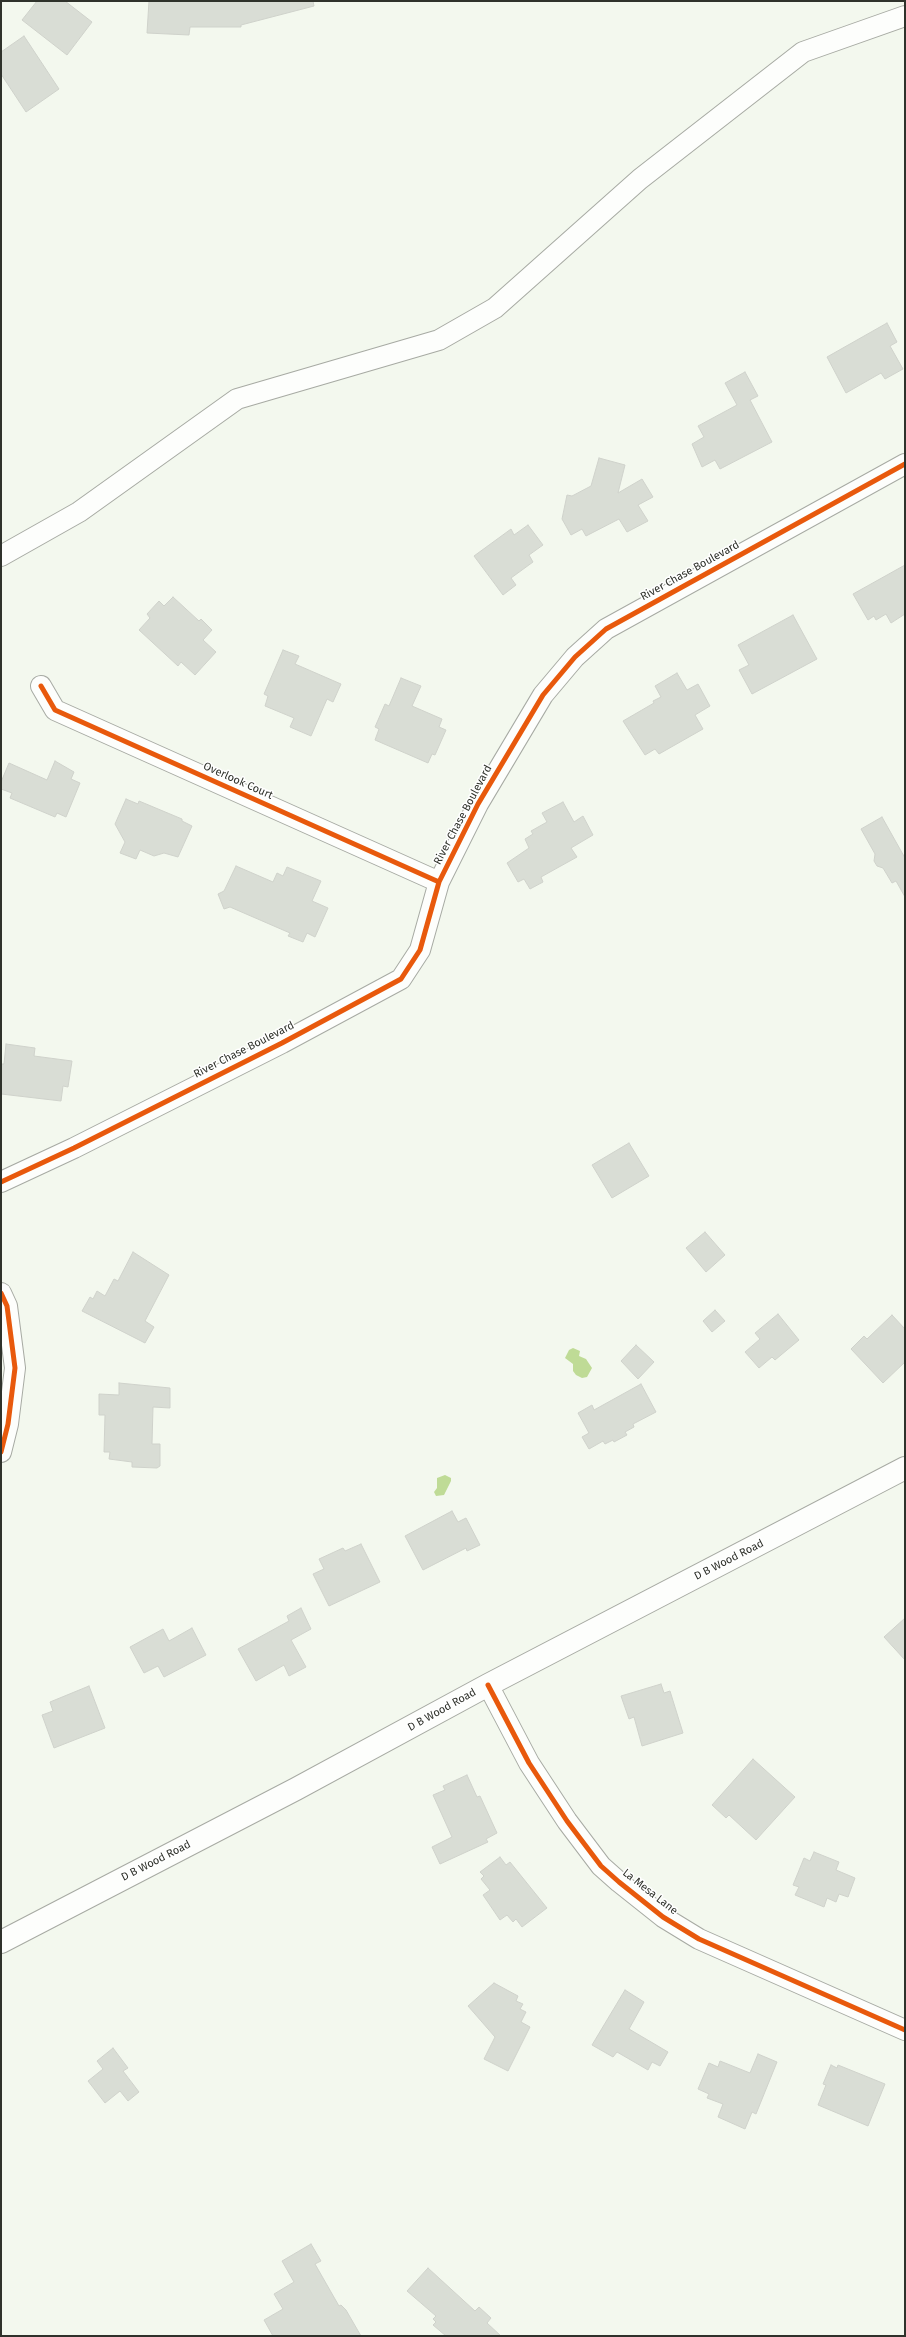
<!DOCTYPE html>
<html>
<head>
<meta charset="utf-8">
<style>
  body { margin:0 }
  #map { position:relative; width:906px; height:2337px; overflow:hidden; background:#f3f8ee; font-family:"Fira Sans",sans-serif }
  canvas { display:block }
  .frame { position:absolute; inset:0; border:2px solid #2f322b; pointer-events:none }
</style>
</head>
<body>
<div id="map">
<canvas width="906" height="2337"></canvas>
<div class="frame"></div>
</div>
<script>
const c = document.querySelector('canvas').getContext('2d');
c.lineJoin = 'round';
function paint(path, color) {
  c.fillStyle = color;
  c.fill(path, 'evenodd');
}
function poly(rows) {
  const path = new Path2D();
  for (const r of rows) {
    path.moveTo(r[0], r[1]);
    for (let i = 2; i < r.length; i += 2) path.lineTo(r[i], r[i + 1]);
  }
  return path;
}
function stroke(path, color, width, dash) {
  c.strokeStyle = color;
  c.lineWidth = width;
  c.lineCap = dash ? 'butt' : 'round';
  c.setLineDash(dash || []);
  c.stroke(path);
}
function label(font, color, halo, rows, align = 'center') {
  c.font = font + ' "Fira Sans",sans-serif';
  c.lineWidth = 3;
  c.setLineDash([]);
  c.textBaseline = 'middle';
  c.strokeStyle = halo;
  c.fillStyle = color;
  for (const [text, x, y, turn = 0] of rows) {
    c.save();
    c.translate(x, y);
    c.rotate((+turn || 0) * Math.PI / 180);
    c.textAlign = isNaN(turn) ? turn : align;
    if (halo) c.strokeText(text, 0, 0);
    c.fillText(text, 0, 0);
    c.restore();
  }
}
const water = poly([
  [573,1348,580,1351,579,1356,586,1359,592,1368,587,1377,582,1378,576,1375,573,1371,573,1364,565,1358,569,1350],
  [445,1475,451,1478,451,1481,444,1495,436,1496,434,1492,437,1488,437,1478]
]);
const building = poly([
  [37,1,65,1,92,22,67,55,22,20,37,1],
  [149,1,313,1,314,6,241,25,241,27,190,27,189,35,147,33,149,1],
  [24,36,59,89,26,112,1,74,1,52,24,36],
  [887,323,897,342,890,346,903,369,885,379,881,373,846,393,827,357,887,323],
  [745,372,758,396,750,400,772,442,720,469,715,460,702,467,692,444,704,437,698,426,737,405,725,383,745,372],
  [599,458,625,465,618,493,642,479,653,497,638,505,648,521,627,532,619,519,586,536,582,529,571,535,562,519,567,495,572,496,591,486,599,458],
  [528,525,543,545,529,555,533,562,511,578,516,585,503,595,474,556,511,529,514,535,528,525],
  [905,565,905,614,891,623,886,614,876,620,874,616,868,620,853,594,905,565],
  [173,597,199,621,201,619,212,630,203,640,216,652,195,675,181,662,178,666,139,630,150,618,147,614,159,601,164,606,173,597],
  [793,615,817,659,752,694,739,670,749,665,738,645,793,615],
  [283,650,299,656,295,664,341,684,333,702,327,699,311,736,290,727,294,718,265,706,268,696,264,694,283,650],
  [677,673,687,690,698,684,710,706,695,715,703,729,659,754,655,749,645,755,623,721,654,703,653,701,661,697,655,686,677,673],
  [401,678,421,686,412,706,442,719,439,727,446,730,435,755,432,754,428,763,375,740,379,729,375,727,385,704,389,706,401,678],
  [55,761,74,772,71,779,80,783,66,817,57,813,55,817,10,798,12,793,1,789,1,782,9,763,47,780,55,761],
  [126,799,138,804,139,801,182,819,182,821,192,826,178,857,164,853,154,856,140,850,136,859,120,853,125,842,115,824,126,799],
  [563,802,574,822,583,816,593,835,571,848,577,857,541,877,543,882,530,889,524,879,518,882,507,863,529,848,525,839,533,834,531,831,547,822,542,813,563,802],
  [882,817,905,858,905,897,896,881,892,883,883,868,877,866,874,861,875,854,861,829,882,817],
  [236,866,273,882,277,873,283,876,287,867,321,881,312,901,328,908,315,937,307,933,303,942,288,936,290,933,230,907,224,909,218,894,224,891,236,866],
  [6,1044,35,1048,34,1056,72,1061,68,1087,63,1086,61,1101,1,1094,1,1064,4,1064,6,1044],
  [629,1143,649,1176,612,1198,592,1165,629,1143],
  [705,1232,725,1255,706,1272,686,1248,705,1232],
  [133,1252,169,1275,145,1321,154,1327,145,1343,82,1311,90,1297,93,1299,97,1291,105,1296,114,1279,118,1281,133,1252],
  [715,1310,725,1321,712,1332,703,1321,715,1310],
  [778,1314,799,1340,775,1360,772,1357,759,1368,745,1352,760,1339,755,1333,778,1314],
  [892,1315,905,1329,905,1362,883,1383,851,1349,864,1336,867,1339,892,1315],
  [636,1345,654,1362,638,1379,621,1361,636,1345],
  [119,1383,170,1388,170,1408,153,1407,152,1444,160,1444,160,1466,157,1468,132,1467,132,1462,109,1459,110,1452,104,1452,105,1415,99,1415,99,1394,119,1395,119,1383],
  [641,1384,656,1412,633,1424,634,1427,625,1432,627,1435,614,1442,613,1440,605,1444,603,1441,589,1449,582,1437,589,1433,578,1413,592,1405,594,1410,641,1384],
  [452,1511,458,1522,466,1518,480,1545,467,1551,466,1548,423,1570,405,1536,452,1511],
  [361,1544,380,1582,329,1606,313,1574,324,1569,319,1559,343,1548,345,1551,361,1544],
  [301,1608,311,1629,291,1640,306,1667,289,1676,284,1665,256,1681,238,1649,289,1621,287,1616,301,1608],
  [905,1618,905,1660,884,1637,905,1618],
  [192,1628,206,1655,164,1677,158,1666,144,1673,130,1647,163,1629,169,1641,192,1628],
  [661,1684,664,1693,670,1691,683,1733,642,1746,634,1717,629,1719,621,1696,661,1684],
  [89,1686,105,1728,54,1748,42,1715,53,1711,50,1702,89,1686],
  [753,1759,795,1797,756,1840,729,1815,726,1818,712,1805,753,1759],
  [467,1775,477,1797,480,1796,497,1833,486,1839,488,1842,440,1864,432,1847,452,1837,433,1795,445,1790,443,1786,467,1775],
  [814,1852,839,1862,836,1870,855,1878,848,1897,839,1894,836,1902,827,1898,824,1907,795,1895,799,1887,793,1885,804,1858,810,1861,814,1852],
  [500,1857,506,1865,510,1862,547,1908,522,1927,516,1919,513,1922,507,1915,500,1920,483,1895,490,1890,481,1879,484,1876,480,1872,500,1857],
  [494,1983,518,1996,516,2001,523,2004,520,2009,526,2012,521,2022,530,2027,508,2071,484,2059,495,2037,468,2006,494,1983],
  [625,1990,644,2002,629,2029,668,2052,660,2066,652,2062,648,2070,617,2052,613,2057,592,2045,625,1990],
  [113,2048,128,2068,123,2071,139,2092,128,2101,120,2091,105,2103,88,2081,103,2069,97,2061,113,2048],
  [758,2054,777,2062,756,2114,752,2112,745,2129,718,2117,723,2104,707,2098,709,2094,698,2089,709,2063,718,2067,720,2061,750,2073,758,2054],
  [831,2065,837,2068,838,2065,885,2084,868,2126,818,2105,826,2085,823,2084,831,2065],
  [311,2244,321,2261,315,2264,339,2306,341,2305,346,2310,361,2336,273,2336,264,2320,283,2309,274,2294,294,2282,282,2261,311,2244],
  [428,2268,475,2311,479,2307,491,2318,487,2323,501,2336,446,2336,433,2325,436,2322,433,2319,436,2316,407,2291,428,2268]
]);
const minor = poly([
  [1,556,79,512,237,399,439,340,495,308,640,179,803,52,905,16],
  [41,686,55,710,439,882],
  [1,1182,74,1148,282,1043,401,979,420,950,439,882,478,804,543,695,575,657,606,629,905,464],
  [1,1293,7,1306,15,1368,8,1424,1,1452],
  [488,1685,529,1763,567,1821,601,1866,619,1882,663,1917,699,1939,905,2030]
]);
const major = poly([
  [1,1942,296,1789,488,1685,905,1468]
]);
const cycleway = poly([
  [41,686,55,710,439,882],
  [1,1182,74,1148,282,1043,401,979,420,950,439,882,478,804,543,695,575,657,606,629,905,464],
  [1,1293,7,1306,15,1368,8,1424,1,1452],
  [488,1685,529,1763,567,1821,601,1866,619,1882,663,1917,699,1939,905,2030]
]);
const streetNames = [
  ["River Chase Boulevard",690,571,-29],
  ["Overlook Court",238,781,24],
  ["River Chase Boulevard",463,815,-62],
  ["River Chase Boulevard",244,1050,-27],
  ["D B Wood Road",729,1560,-27],
  ["D B Wood Road",442,1710,-29],
  ["D B Wood Road",156,1861,-27],
  ["La Mesa Lane",650,1892,38]
];
paint(water, '#bfdb96');
paint(building, '#d9ddd5');
stroke(building, '#cfd2cb', 1);
stroke(minor, '#a7aaa3', 22);
stroke(major, '#a7aaa3', 24);
stroke(minor, '#fdfefc', 20);
stroke(major, '#fdfefc', 22);
stroke(cycleway, '#e8590c', 5);
label('11px', '#2f322b', '#fff', streetNames);
</script>
</body>
</html>
